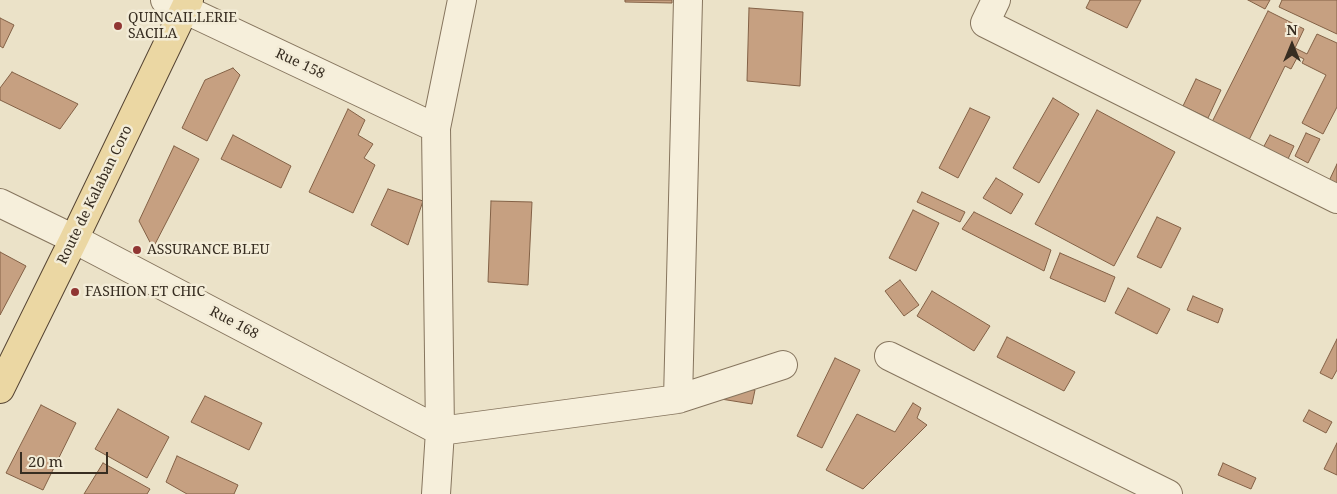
<!DOCTYPE html>
<html>
<head>
<meta charset="utf-8">
<style>
  body { margin:0 }
  #map { position:relative; width:1337px; height:494px; overflow:hidden; background:#ebe2c8; font-family:"Noto Serif",serif }
  canvas { display:block }
  .north { position:absolute; left:1267px; top:20px; width:50px; height:50px; -webkit-text-stroke:4px #f3ecd7; paint-order:stroke; rotate:0deg; font-size:14px; font-weight:700; line-height:20px; text-align:center; color:#372d21 }
  .north::after { content:''; display:block; margin:auto; width:18px; height:22px; background:#372d21; clip-path:polygon(50% 0,100% 100%,50% 72%,0 100%) }
  .scale { position:absolute; left:20px; top:452px; width:88px; height:22px; box-sizing:border-box; border:2px solid #372d21; border-top:0; padding-left:6px; font-size:15px; line-height:18px; white-space:nowrap; color:#372d21; -webkit-text-stroke:4px #f3ecd7; paint-order:stroke }
</style>
</head>
<body>
<div id="map">
<canvas width="1337" height="494"></canvas>
<div class="north">N</div>
<div class="scale">20 m</div>
</div>
<script>
const c = document.querySelector('canvas').getContext('2d');
c.lineJoin = 'round';
function paint(path, color) {
  c.fillStyle = color;
  c.fill(path, 'evenodd');
}
function poly(rows) {
  const path = new Path2D();
  for (const r of rows) {
    path.moveTo(r[0], r[1]);
    for (let i = 2; i < r.length; i += 2) path.lineTo(r[i], r[i + 1]);
  }
  return path;
}
function stroke(path, color, width, dash) {
  c.strokeStyle = color;
  c.lineWidth = width;
  c.lineCap = dash ? 'butt' : 'round';
  c.setLineDash(dash || []);
  c.stroke(path);
}
function label(font, color, halo, rows, align = 'center') {
  c.font = font + ' "Noto Serif",serif';
  c.lineWidth = 5;
  c.setLineDash([]);
  c.textBaseline = 'middle';
  c.strokeStyle = halo;
  c.fillStyle = color;
  for (const [text, x, y, turn = 0] of rows) {
    c.save();
    c.translate(x, y);
    c.rotate((+turn || 0) * Math.PI / 180);
    c.textAlign = isNaN(turn) ? turn : align;
    if (halo) c.strokeText(text, 0, 0);
    c.fillText(text, 0, 0);
    c.restore();
  }
}
const building = poly([
  [625,0,672,0,672,3,625,2,625,0],
  [1090,0,1141,0,1127,28,1086,8,1090,0],
  [1248,0,1270,0,1265,9,1248,0],
  [1282,0,1337,0,1337,34,1279,7,1282,0],
  [749,8,803,12,800,86,747,81,749,8],
  [1268,11,1304,29,1295,48,1307,54,1317,34,1337,43,1337,107,1323,134,1302,123,1326,75,1302,63,1304,59,1298,56,1291,69,1285,66,1249,140,1212,122,1268,11],
  [0,18,14,25,3,48,0,46,0,18],
  [233,68,240,75,207,141,182,128,205,80,233,68],
  [12,72,78,104,60,129,0,100,0,88,12,72],
  [1196,79,1221,90,1208,118,1183,106,1196,79],
  [1053,98,1079,114,1039,183,1013,168,1053,98],
  [970,108,990,117,958,178,939,168,970,108],
  [348,109,365,120,358,135,373,144,364,158,375,165,353,213,309,192,348,109],
  [1097,110,1175,152,1114,266,1035,224,1097,110],
  [1306,133,1320,139,1308,163,1295,156,1306,133],
  [233,135,291,166,281,188,221,159,233,135],
  [1270,135,1294,146,1288,159,1263,148,1270,135],
  [174,146,199,159,153,248,139,221,174,146],
  [1337,164,1337,185,1329,181,1337,164],
  [996,178,1023,194,1011,214,983,198,996,178],
  [388,189,423,201,408,245,371,225,388,189],
  [922,192,965,212,960,222,917,202,922,192],
  [491,201,532,202,528,285,488,282,491,201],
  [913,210,939,223,916,271,889,258,913,210],
  [974,212,1051,250,1044,271,962,229,974,212],
  [1157,217,1181,228,1161,268,1137,257,1157,217],
  [0,252,26,266,0,315,0,252],
  [1060,253,1115,277,1105,302,1050,278,1060,253],
  [900,280,919,305,904,316,885,291,900,280],
  [1128,288,1170,309,1157,334,1115,313,1128,288],
  [932,291,990,326,974,351,917,316,932,291],
  [1193,296,1223,309,1218,323,1187,310,1193,296],
  [1007,337,1075,372,1064,391,997,357,1007,337],
  [1337,339,1337,370,1332,379,1320,373,1337,339],
  [835,358,860,370,822,448,797,436,835,358],
  [723,385,755,390,752,404,721,399,723,385],
  [205,396,262,423,249,450,191,422,205,396],
  [913,403,921,408,917,418,927,425,863,489,826,470,857,414,895,432,913,403],
  [41,405,76,423,43,490,6,473,41,405],
  [118,409,169,437,147,478,95,449,118,409],
  [1309,410,1332,422,1326,433,1303,421,1309,410],
  [1337,443,1337,475,1324,469,1337,443],
  [177,456,238,485,234,494,187,494,166,482,177,456],
  [103,463,150,489,147,494,84,494,103,463],
  [1223,463,1256,478,1251,489,1218,475,1223,463]
]);
const minor = poly([
  [165,0,436,128],
  [996,0,985,23,1337,199],
  [0,203,74,239,440,431,678,399,783,365],
  [889,356,1168,494],
  [678,399,688,0],
  [436,494,440,431,436,128,462,0]
]);
const major = poly([
  [0,389,74,239,189,0]
]);
const markers = [
  [118,26,5,"#903633"],
  [137,250,5,"#903633"],
  [75,292,5,"#903633"]
];
const poiNames = [
  ["QUINCAILLERIE",128,18],
  ["SACILA",128,34],
  ["ASSURANCE BLEU",147,250],
  ["FASHION ET CHIC",85,292]
];
const streetNames = [
  ["Rue 158",300,64,25],
  ["Route de Kalaban Coro",95,195,-64],
  ["Rue 168",234,323,28]
];
paint(building, '#c6a081');
stroke(building, '#836146', 1);
stroke(minor, '#86755e', 30);
stroke(major, '#544332', 30);
stroke(minor, '#f6efdb', 28);
stroke(major, '#ebd7a3', 28);
for (const [x, y, r, color] of markers) {
  const dot = new Path2D();
  dot.arc(x, y, r, 0, 2 * Math.PI);
  c.fillStyle = color;
  c.fill(dot);
  stroke(dot, '#f3ecd7', 2);
}
label('14px', '#372d21', '#f3ecd7', poiNames, 'left');
label('14px', '#372d21', '#f3ecd7', streetNames);
</script>
</body>
</html>
